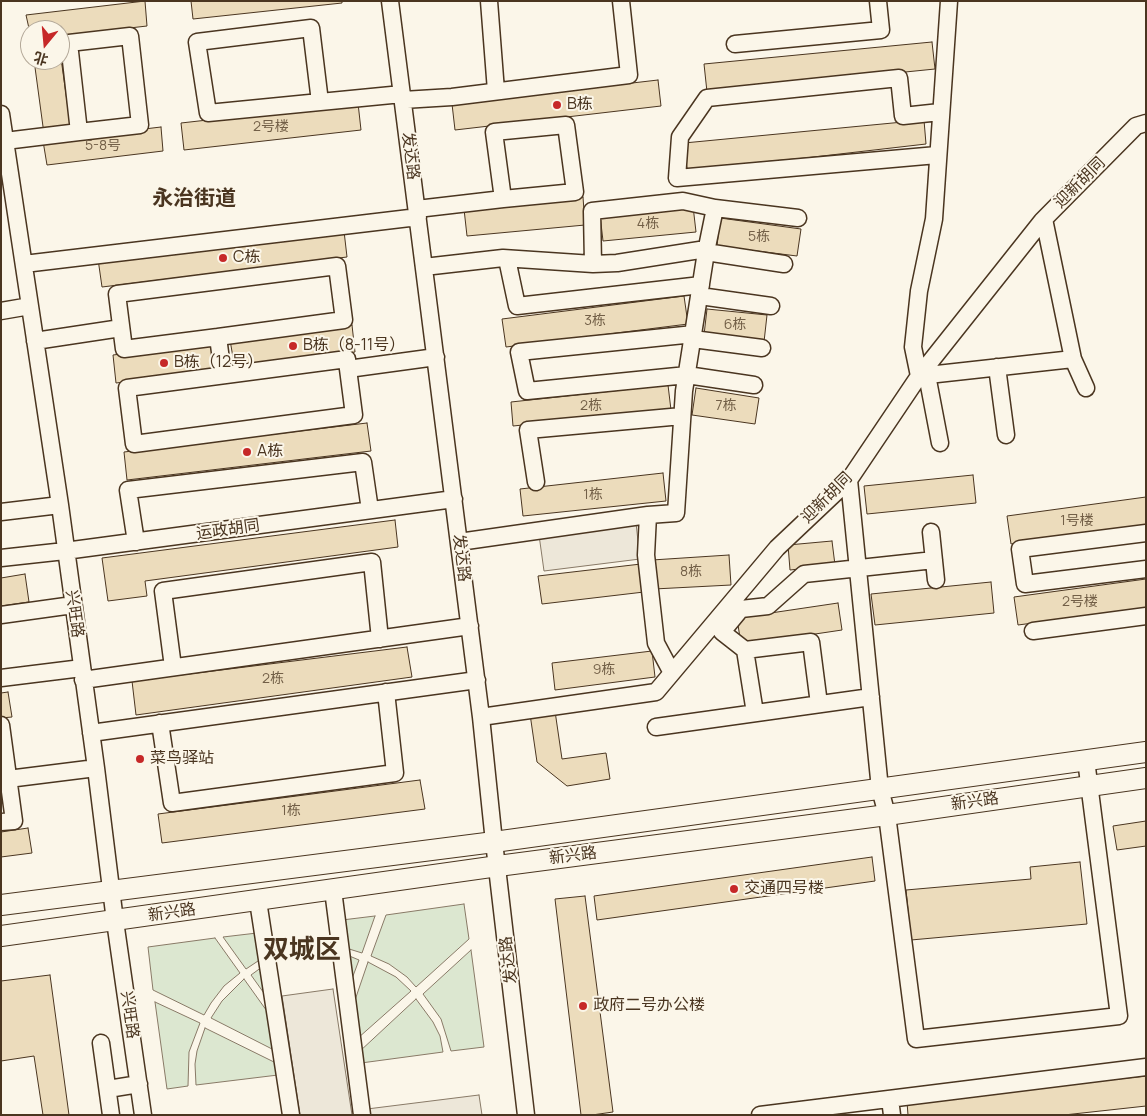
<!DOCTYPE html>
<html>
<head>
<meta charset="utf-8">
<style>
  body { margin:0 }
  #map { position:relative; width:1147px; height:1116px; overflow:hidden; background:#fbf6e9; font-family:Manrope,"Noto Sans SC",sans-serif }
  canvas { display:block }
  .frame { position:absolute; inset:0; border:2px solid #4a3520; pointer-events:none }
  .north { position:absolute; left:20px; top:20px; width:50px; height:50px; box-sizing:border-box; background:#fbf6e9; border:1px solid #b4a999; border-radius:50%; rotate:197deg; font-size:14px; font-weight:700; line-height:20px; text-align:center; color:#4a3520 }
  .north::after { content:''; display:block; margin:auto; width:18px; height:22px; background:#c62828; clip-path:polygon(50% 0,100% 100%,50% 72%,0 100%) }
</style>
</head>
<body>
<div id="map">
<canvas width="1147" height="1116"></canvas>
<div class="frame"></div>
<div class="north">北</div>
</div>
<script>
const c = document.querySelector('canvas').getContext('2d');
c.lineJoin = 'round';
function paint(path, color) {
  c.fillStyle = color;
  c.fill(path, 'evenodd');
}
function poly(rows) {
  const path = new Path2D();
  for (const r of rows) {
    path.moveTo(r[0], r[1]);
    for (let i = 2; i < r.length; i += 2) path.lineTo(r[i], r[i + 1]);
  }
  return path;
}
function stroke(path, color, width, dash) {
  c.strokeStyle = color;
  c.lineWidth = width;
  c.lineCap = dash ? 'butt' : 'round';
  c.setLineDash(dash || []);
  c.stroke(path);
}
function label(font, color, halo, rows, align = 'center') {
  c.font = font + ' Manrope,"Noto Sans SC",sans-serif';
  c.lineWidth = 4;
  c.setLineDash([]);
  c.textBaseline = 'middle';
  c.strokeStyle = halo;
  c.fillStyle = color;
  for (const [text, x, y, turn = 0] of rows) {
    c.save();
    c.translate(x, y);
    c.rotate((+turn || 0) * Math.PI / 180);
    c.textAlign = isNaN(turn) ? turn : align;
    if (halo) c.strokeText(text, 0, 0);
    c.fillText(text, 0, 0);
    c.restore();
  }
}
const green = poly([
  [464,904,469,939,416,987,407,977,389,964,371,956,386,915,464,904],
  [375,916,362,953,346,948,342,920,375,916],
  [257,933,261,959,246,969,223,937,257,933],
  [215,938,240,973,224,986,211,1003,204,1015,153,990,148,947,215,938],
  [471,950,484,1047,451,1051,441,1019,423,994,471,950],
  [347,955,359,960,350,984,347,955],
  [368,962,396,977,411,991,358,1038,354,1003,368,962],
  [262,967,266,996,251,975,262,967],
  [244,979,269,1014,274,1050,211,1018,222,1001,244,979],
  [416,999,433,1022,440,1036,443,1052,361,1063,359,1052,416,999],
  [155,1002,200,1023,189,1052,188,1086,167,1089,155,1002],
  [205,1028,276,1063,278,1075,196,1085,195,1064,197,1051,205,1028]
]);
const parking = poly([
  [636,523,640,559,544,571,539,535,636,523],
  [333,989,352,1115,300,1115,282,996,333,989],
  [479,1095,482,1115,368,1115,367,1109,479,1095]
]);
const building = poly([
  [145,1,147,26,60,36,60,30,30,30,30,33,26,15,145,1],
  [191,1,342,1,342,3,193,19,191,1],
  [932,42,935,69,707,92,704,64,932,42],
  [60,51,71,130,44,134,34,60,60,60,60,51],
  [658,80,661,106,455,130,452,104,658,80],
  [358,103,361,130,184,150,181,123,358,103],
  [924,120,926,144,805,158,687,169,684,143,924,120],
  [161,127,163,151,47,165,43,141,161,127],
  [583,197,585,225,467,236,464,209,583,197],
  [693,206,696,232,603,241,600,215,693,206],
  [720,218,801,229,797,256,717,246,720,218],
  [344,231,347,257,102,287,98,259,344,231],
  [684,296,688,324,506,347,502,319,684,296],
  [707,309,767,315,764,342,704,335,707,309],
  [352,325,355,352,235,369,230,340,352,325],
  [212,343,215,371,116,383,113,355,212,343],
  [668,385,671,410,513,426,511,402,668,385],
  [696,388,759,398,755,424,692,415,696,388],
  [367,423,371,451,127,480,124,452,367,423],
  [663,473,666,501,523,516,520,489,663,473],
  [973,475,976,503,867,514,864,486,973,475],
  [1146,497,1146,526,1011,544,1007,516,1146,497],
  [395,520,398,547,145,581,147,596,108,601,102,558,395,520],
  [832,541,835,565,790,570,788,545,832,541],
  [729,555,731,585,654,589,652,560,729,555],
  [641,564,644,592,542,604,538,576,641,564],
  [25,574,29,602,1,606,1,578,25,574],
  [1146,579,1146,608,1018,625,1014,597,1146,579],
  [991,582,994,613,875,625,871,594,991,582],
  [838,603,842,630,741,645,737,618,838,603],
  [407,647,412,677,136,715,132,681,407,647],
  [652,651,655,677,555,690,552,663,652,651],
  [8,692,12,717,1,718,1,693,8,692],
  [555,711,562,759,606,753,610,779,567,786,537,762,530,714,555,711],
  [420,780,425,809,162,843,158,814,420,780],
  [1146,821,1146,846,1117,850,1113,826,1146,821],
  [28,828,32,853,1,857,1,832,28,828],
  [872,857,875,881,597,920,594,896,872,857],
  [1080,862,1087,924,911,940,906,890,1031,879,1030,867,1080,862],
  [585,896,613,1112,592,1115,581,1115,555,899,585,896],
  [50,975,69,1115,43,1115,34,1056,1,1061,1,981,50,975],
  [1146,1076,1146,1106,1064,1115,908,1115,907,1102,1146,1076]
]);
const minor = poly([
  [390,1,481,717,494,842,526,1115],
  [489,1,496,91],
  [949,1,934,219,919,291,913,347,919,376,1073,359,1044,219],
  [735,44,881,30,878,1],
  [403,100,452,97,629,75,621,1],
  [320,102,311,28,197,42,208,113,320,102,402,94],
  [1,114,60,505,96,768,115,921,143,1115],
  [5,141,79,132,140,125,130,36,69,43,79,132],
  [937,155,677,178,680,137,707,98,899,78,903,116,940,112],
  [417,209,503,199,575,192,566,125,494,132,503,199],
  [706,252,784,264],
  [507,259,517,306,701,285],
  [24,264,418,217],
  [593,264,592,211,683,201,715,208],
  [424,267,503,258,593,264,617,263,706,249],
  [700,296,771,306],
  [1,311,30,306],
  [694,334,519,352,527,391,687,375,754,385],
  [218,337,124,349,117,294,337,266,344,320,218,337,223,375],
  [693,339,762,348],
  [35,341,121,328],
  [1073,359,1086,388],
  [997,367,1006,435],
  [348,369,347,359,127,388,134,444,354,415,348,369,436,357],
  [927,375,940,443],
  [849,480,880,789,887,815,916,1039,1119,1016,1086,760],
  [536,482,528,430,682,416],
  [1,512,60,505],
  [931,532,936,580],
  [1146,533,1020,549,1025,584,1146,569],
  [136,542,128,490,363,462,370,510],
  [459,542,648,515],
  [1,558,65,551,454,499],
  [1,615,73,605],
  [1033,631,1146,616],
  [745,650,755,713],
  [173,667,163,591,372,562,380,639],
  [672,673,656,643,646,555,648,515,676,513,684,391,706,252,715,208,798,218],
  [1,678,82,668],
  [83,680,470,626],
  [819,704,811,642,745,650,722,632,741,609,768,606,804,574,934,560],
  [481,717,656,692,777,548,849,480,919,376,1042,221,1136,126,1146,123],
  [160,723,172,803,395,773,386,692],
  [1,725,14,821,1,822],
  [656,727,871,697],
  [91,733,477,680],
  [8,779,96,768],
  [333,890,362,1115],
  [258,901,291,1115],
  [101,1043,111,1115],
  [108,1089,139,1084],
  [890,1099,892,1115],
  [760,1115,1146,1067]
]);
const major = poly([
  [1,905,494,842,1146,752],
  [1,936,498,866,887,815,1146,778]
]);
const markers = [
  [557,105,5,"#c62828"],
  [223,258,5,"#c62828"],
  [293,346,5,"#c62828"],
  [164,363,5,"#c62828"],
  [247,452,5,"#c62828"],
  [140,759,5,"#c62828"],
  [734,889,5,"#c62828"],
  [583,1006,5,"#c62828"]
];
const numberNames = [
  ["2号楼",271,127],
  ["5-8号",103,146],
  ["4栋",648,224],
  ["5栋",759,237],
  ["3栋",595,321],
  ["6栋",735,325],
  ["2栋",591,406],
  ["7栋",726,406],
  ["1栋",593,495],
  ["1号楼",1077,521],
  ["8栋",691,572],
  ["2号楼",1080,602],
  ["9栋",604,670],
  ["2栋",273,679],
  ["1栋",291,811]
];
const poiNames = [
  ["B栋",567,105],
  ["C栋",233,258],
  ["B栋（8-11号）",303,346],
  ["B栋（12号）",174,363],
  ["A栋",257,452],
  ["菜鸟驿站",150,759],
  ["交通四号楼",744,889],
  ["政府二号办公楼",593,1006]
];
const streetNames = [
  ["发达路",410,156,83],
  ["迎新胡同",1080,183,-45],
  ["迎新胡同",827,498,-45],
  ["运政胡同",228,530,-8],
  ["发达路",461,558,83],
  ["兴旺路",74,614,82],
  ["新兴路",975,802,-8],
  ["新兴路",573,856,-7],
  ["新兴路",172,913,-8],
  ["发达路",509,960,-97],
  ["兴旺路",129,1015,82]
];
const districtNames = [
  ["永治街道",194,199]
];
const townNames = [
  ["双城区",302,951]
];
paint(green, '#dce7d0');
stroke(green, '#887966', 1);
paint(parking, '#ede7d9');
stroke(parking, '#887966', 1);
paint(building, '#ecdcbc');
stroke(building, '#4a3520', 1);
stroke(minor, '#4a3520', 19);
stroke(major, '#4a3520', 22);
stroke(minor, '#fbf6e9', 16);
stroke(major, '#fbf6e9', 20);
for (const [x, y, r, color] of markers) {
  const dot = new Path2D();
  dot.arc(x, y, r, 0, 2 * Math.PI);
  c.fillStyle = color;
  c.fill(dot);
  stroke(dot, '#fbf6e9', 2);
}
label('14px', '#725f47', null, numberNames);
label('16px', '#4a3520', '#fbf6e9', poiNames, 'left');
label('16px', '#4a3520', '#fbf6e9', streetNames);
label('bold 21px', '#4a3520', '#fbf6e9', districtNames);
label('bold 26px', '#4a3520', '#fbf6e9', townNames);
</script>
</body>
</html>
